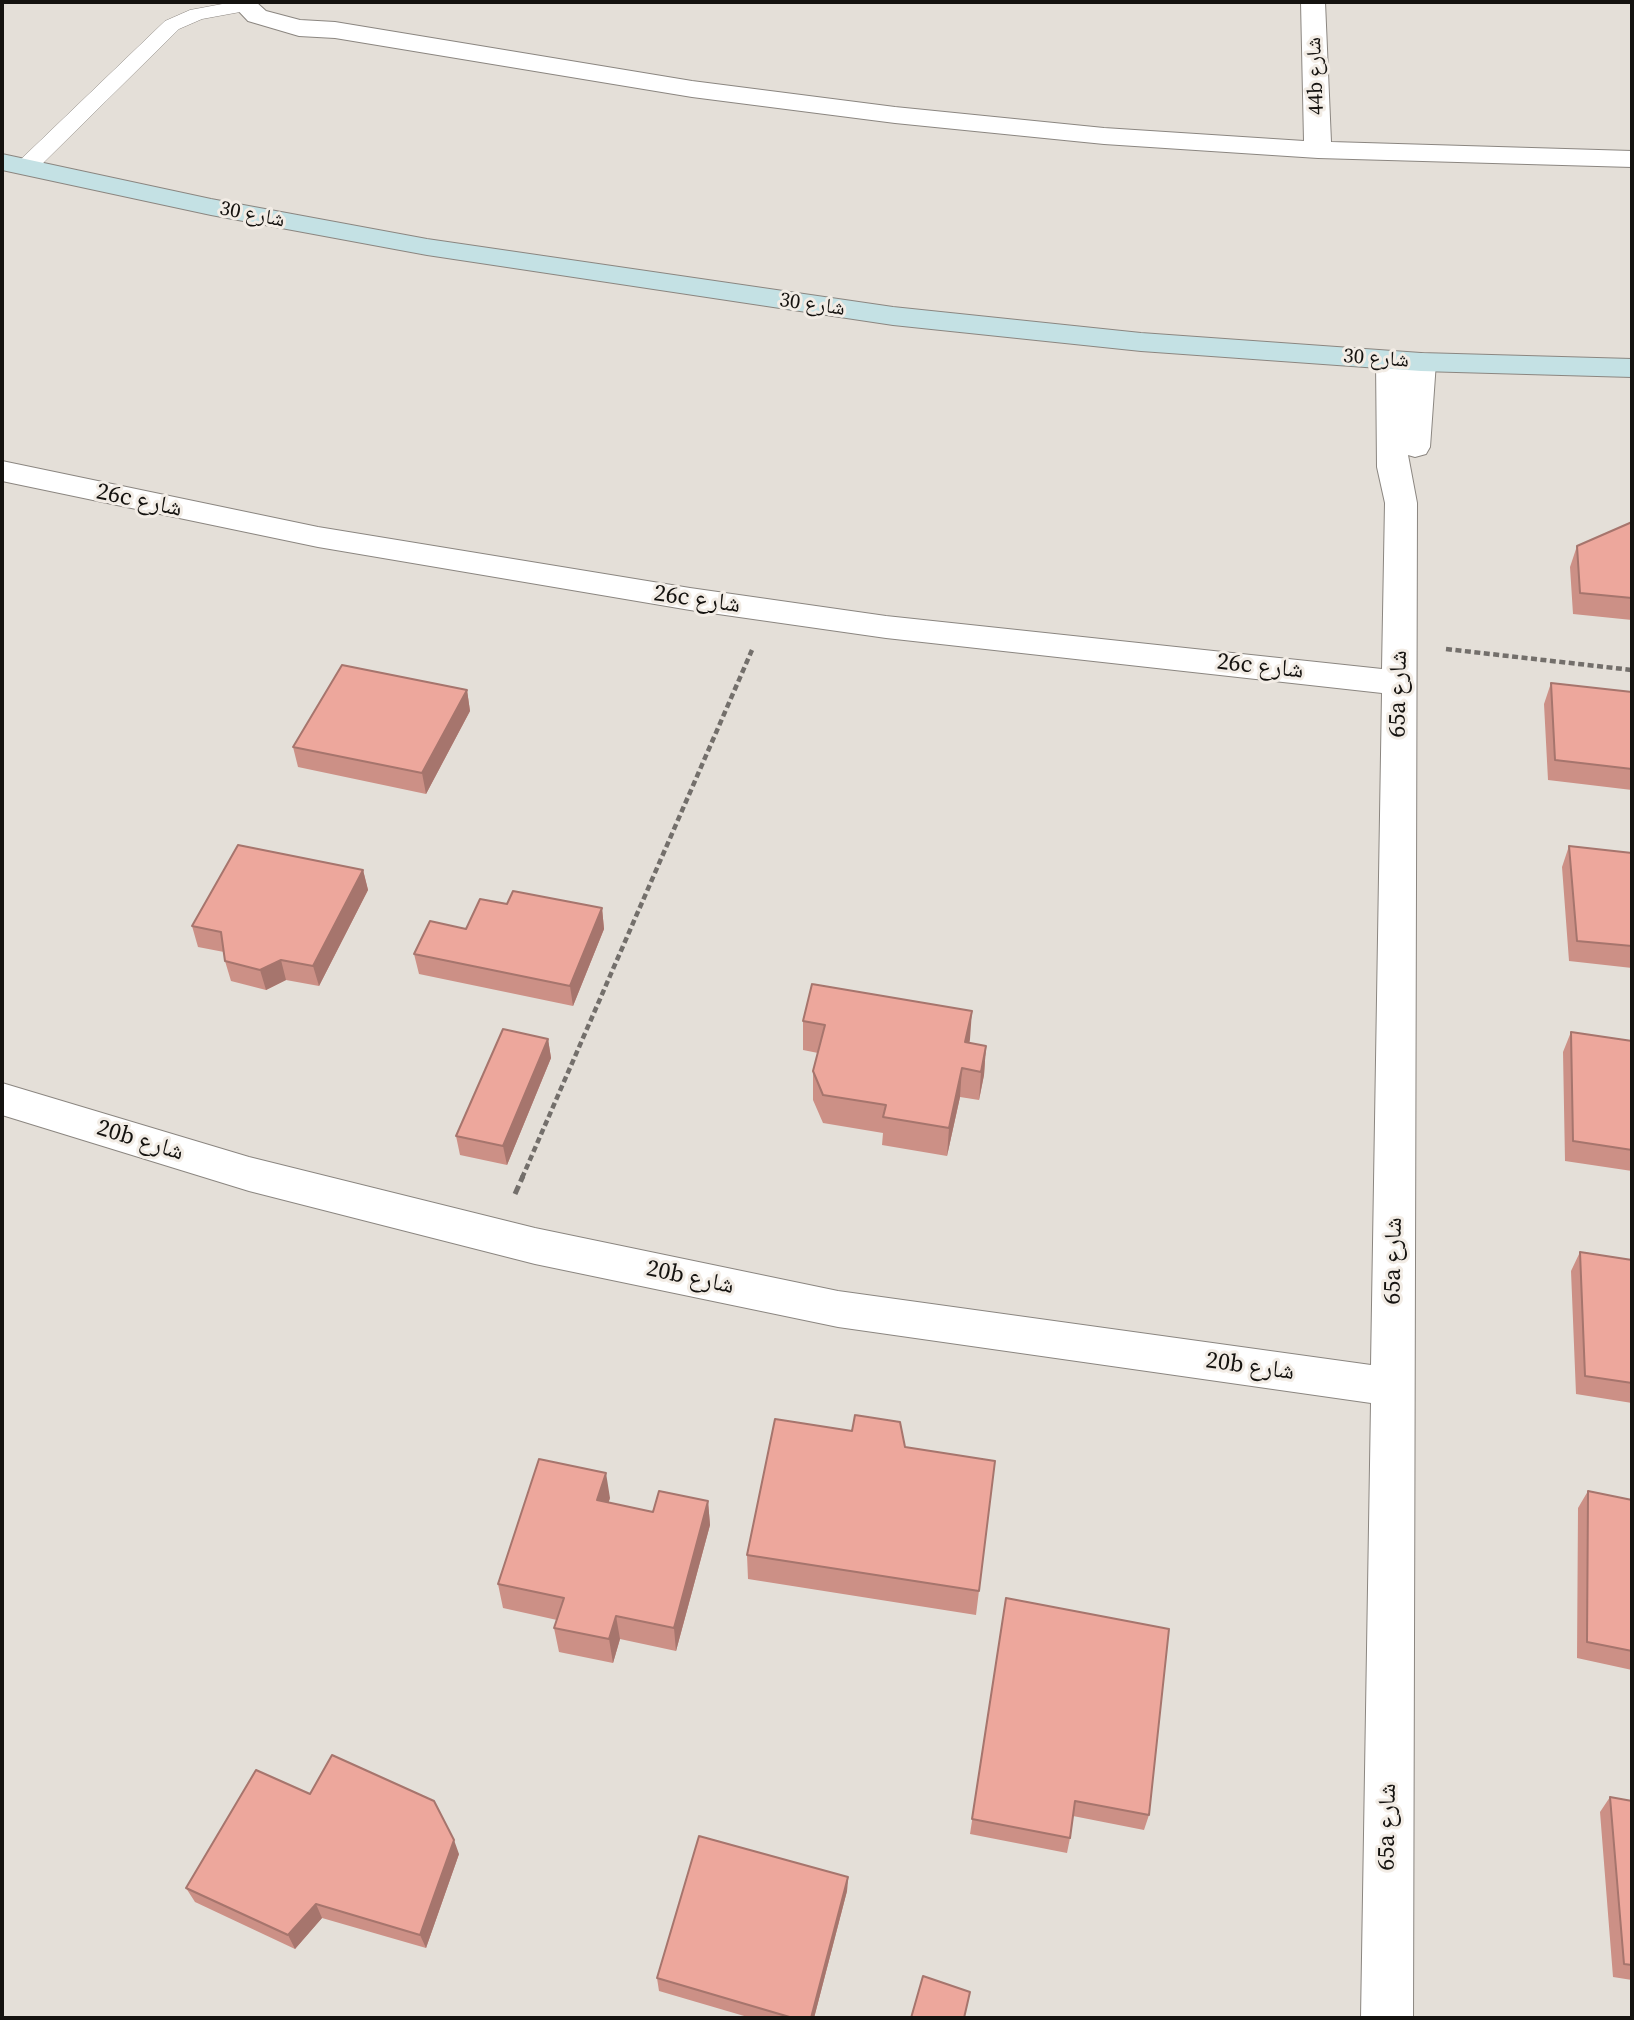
<!DOCTYPE html>
<html>
<head>
<meta charset="utf-8">
<style>
  body { margin:0 }
  #map { position:relative; width:1634px; height:2020px; overflow:hidden; background:#e4dfd8; font-family:"Source Serif 4",serif }
  canvas { display:block }
  .frame { position:absolute; inset:0; border:4px solid #14120f; pointer-events:none }
</style>
</head>
<body>
<div id="map">
<canvas width="1634" height="2020"></canvas>
<div class="frame"></div>
</div>
<script>
const c = document.querySelector('canvas').getContext('2d');
c.lineJoin = 'round';
function poly(rows) {
  const path = new Path2D();
  for (const r of rows) {
    path.moveTo(r[0], r[1]);
    for (let i = 2; i < r.length; i += 2) path.lineTo(r[i], r[i + 1]);
  }
  return path;
}
function stroke(path, color, width, dash) {
  c.strokeStyle = color;
  c.lineWidth = width;
  c.lineCap = dash ? 'butt' : 'round';
  c.setLineDash(dash || []);
  c.stroke(path);
}
function paint(path, color) {
  c.fillStyle = color;
  c.fill(path, 'evenodd');
}
function label(font, color, halo, rows, align = 'center') {
  c.font = font + ' "Source Serif 4","Noto Naskh Arabic",serif';
  c.lineWidth = 6;
  c.setLineDash([]);
  c.textBaseline = 'middle';
  c.strokeStyle = halo;
  c.fillStyle = color;
  for (const [text, x, y, turn = 0] of rows) {
    c.save();
    c.translate(x, y);
    c.rotate((+turn || 0) * Math.PI / 180);
    c.textAlign = isNaN(turn) ? turn : align;
    if (halo) c.strokeText(text, 0, 0);
    c.fillText(text, 0, 0);
    c.restore();
  }
}
const pathFar1 = poly([
  [1446,649,1632,670],
  [522,1178,752,650]
]);
const path = poly([
  [515,1194,523,1176]
]);
const lane = poly([
  [233,2,251,2,254,6,251,10,202,19,179,29,33,173,17,173,14,168,17,163,165,21,190,10,233,2]
]);
const street = poly([
  [230,2,256,2,266,11,300,20,335,22,692,81,895,107,1104,128,1304,141,1301,2,1325,2,1331,142,1632,151,1632,167,1318,158,1104,144,895,123,692,97,335,38,299,36,248,21,230,2],
  [1391,351,1402,354,1406,363,1410,356,1421,353,1432,356,1436,362,1430,447,1426,454,1415,457,1408,455,1417,503,1413,2018,1361,2018,1371,1403,838,1327,535,1264,249,1191,2,1115,2,1083,249,1157,535,1228,838,1291,1371,1365,1382,693,886,638,690,610,318,547,2,481,2,461,318,527,690,588,886,616,1382,669,1385,503,1377,467,1376,360,1380,354,1391,351]
]);
const secondary = poly([
  [2,154,211,199,427,239,893,307,1141,333,1421,353,1632,359,1632,377,1421,371,1141,351,893,325,427,255,211,215,2,170,2,154]
]);
const wall = poly([
  [1632,522,1632,620,1573,614,1570,567,1577,546],
  [1551,683,1632,692,1632,790,1548,780,1544,704],
  [467,690,470,711,426,794,298,767,293,747],
  [1569,846,1632,853,1632,968,1569,961,1562,867],
  [363,870,368,890,319,986,286,980,266,990,231,981,225,961,224,952,198,947,192,926],
  [507,904,602,908,604,929,573,1006,419,974,414,954,466,929],
  [803,1021,970,1039,969,1043,986,1046,984,1075,979,1100,960,1097,947,1156,882,1145,883,1133,823,1123,813,1100,813,1071,818,1053,803,1050],
  [1571,1032,1632,1041,1632,1171,1565,1161,1563,1052],
  [548,1039,551,1058,507,1165,460,1155,456,1136],
  [1580,1252,1632,1260,1632,1403,1576,1394,1571,1271],
  [905,1447,995,1461,976,1615,748,1579,747,1555],
  [1588,1491,1632,1500,1632,1670,1577,1658,1578,1508],
  [610,1498,608,1503,653,1512,708,1501,710,1525,676,1651,620,1639,613,1663,559,1652,554,1628,557,1620,503,1608,498,1584],
  [1006,1598,1149,1815,1144,1830,1073,1816,1070,1838,1067,1853,970,1834],
  [310,1794,459,1854,426,1948,322,1918,295,1949,195,1902,186,1888],
  [1610,1797,1632,1801,1632,1980,1613,1977,1600,1812],
  [848,1877,847,1891,814,2018,751,2018,659,1991,657,1978]
]);
const shadedWall = poly([
  [467,690,470,711,426,794,422,773],
  [363,870,368,890,319,986,313,966],
  [602,908,604,929,573,1006,570,986],
  [281,960,286,980,266,990,260,970],
  [972,1011,970,1039,963,1071,965,1042],
  [548,1039,551,1058,507,1165,503,1146],
  [986,1046,984,1075,979,1100,981,1072],
  [962,1068,960,1097,947,1156,949,1128],
  [606,1473,610,1498,601,1525,597,1500],
  [708,1501,710,1525,676,1651,674,1628],
  [616,1616,620,1639,613,1663,609,1639],
  [454,1840,459,1854,426,1948,420,1935],
  [848,1877,847,1891,814,2018,811,2018],
  [316,1904,322,1918,295,1949,288,1935]
]);
const building = poly([
  [1632,522,1632,598,1580,593,1577,546,1632,522],
  [342,665,467,690,422,773,293,747,342,665],
  [1551,683,1632,692,1632,769,1555,760,1551,683],
  [238,845,363,870,313,966,281,960,260,970,225,961,221,932,192,926,238,845],
  [1569,846,1632,853,1632,946,1577,941,1569,846],
  [513,891,602,908,570,986,414,954,430,921,466,929,480,899,507,904,513,891],
  [812,984,972,1011,965,1042,986,1046,981,1072,962,1068,949,1128,883,1117,886,1105,823,1095,813,1071,825,1025,803,1021,812,984],
  [503,1029,548,1039,503,1146,456,1136,503,1029],
  [1571,1032,1632,1041,1632,1150,1573,1141,1571,1032],
  [1580,1252,1632,1260,1632,1383,1585,1376,1580,1252],
  [855,1415,900,1422,905,1447,995,1461,979,1591,747,1555,775,1419,852,1431,855,1415],
  [539,1459,606,1473,597,1500,653,1512,659,1491,708,1501,674,1628,616,1616,609,1639,554,1628,564,1598,498,1584,539,1459],
  [1588,1491,1632,1500,1632,1651,1587,1642,1588,1491],
  [1006,1598,1169,1629,1149,1815,1075,1801,1070,1838,972,1819,1006,1598],
  [332,1755,434,1801,454,1840,420,1935,316,1904,288,1935,186,1888,256,1770,310,1794,332,1755],
  [1610,1797,1632,1801,1632,1965,1624,1964,1610,1797],
  [699,1836,848,1877,811,2018,793,2018,657,1978,699,1836],
  [923,1976,970,1992,964,2018,911,2018,923,1976]
]);
const farStreetnames = [
  ["44b شارع",1316,76,-92],
  ["شارع 30",252,215,11],
  ["شارع 30",812,305,8],
  ["شارع 30",1376,359,4]
];
const streetNames = [
  ["26c شارع",139,501,12],
  ["26c شارع",697,600,8],
  ["26c شارع",1260,667,6],
  ["65a شارع",1399,694,-89],
  ["20b شارع",140,1141,17],
  ["65a شارع",1394,1261,-89],
  ["20b شارع",690,1278,12],
  ["20b شارع",1250,1367,8],
  ["65a شارع",1388,1827,-89]
];
stroke(lane, '#8b8680', 1);
stroke(street, '#8b8680', 2);
stroke(secondary, '#8b8680', 2);
stroke(pathFar1, '#736f6b', 4.5, [6, 3.5]);
stroke(path, '#736f6b', 5, [9, 4.5]);
paint(lane, '#fff');
paint(street, '#fff');
paint(secondary, '#c4e1e4');
paint(wall, '#cc9086');
paint(shadedWall, '#a6756d');
paint(building, '#eda79c');
stroke(building, '#a6756d', 2);
label('21px', '#14120f', '#f2ece5', farStreetnames);
label('24px', '#14120f', '#f2ece5', streetNames);
</script>
</body>
</html>
